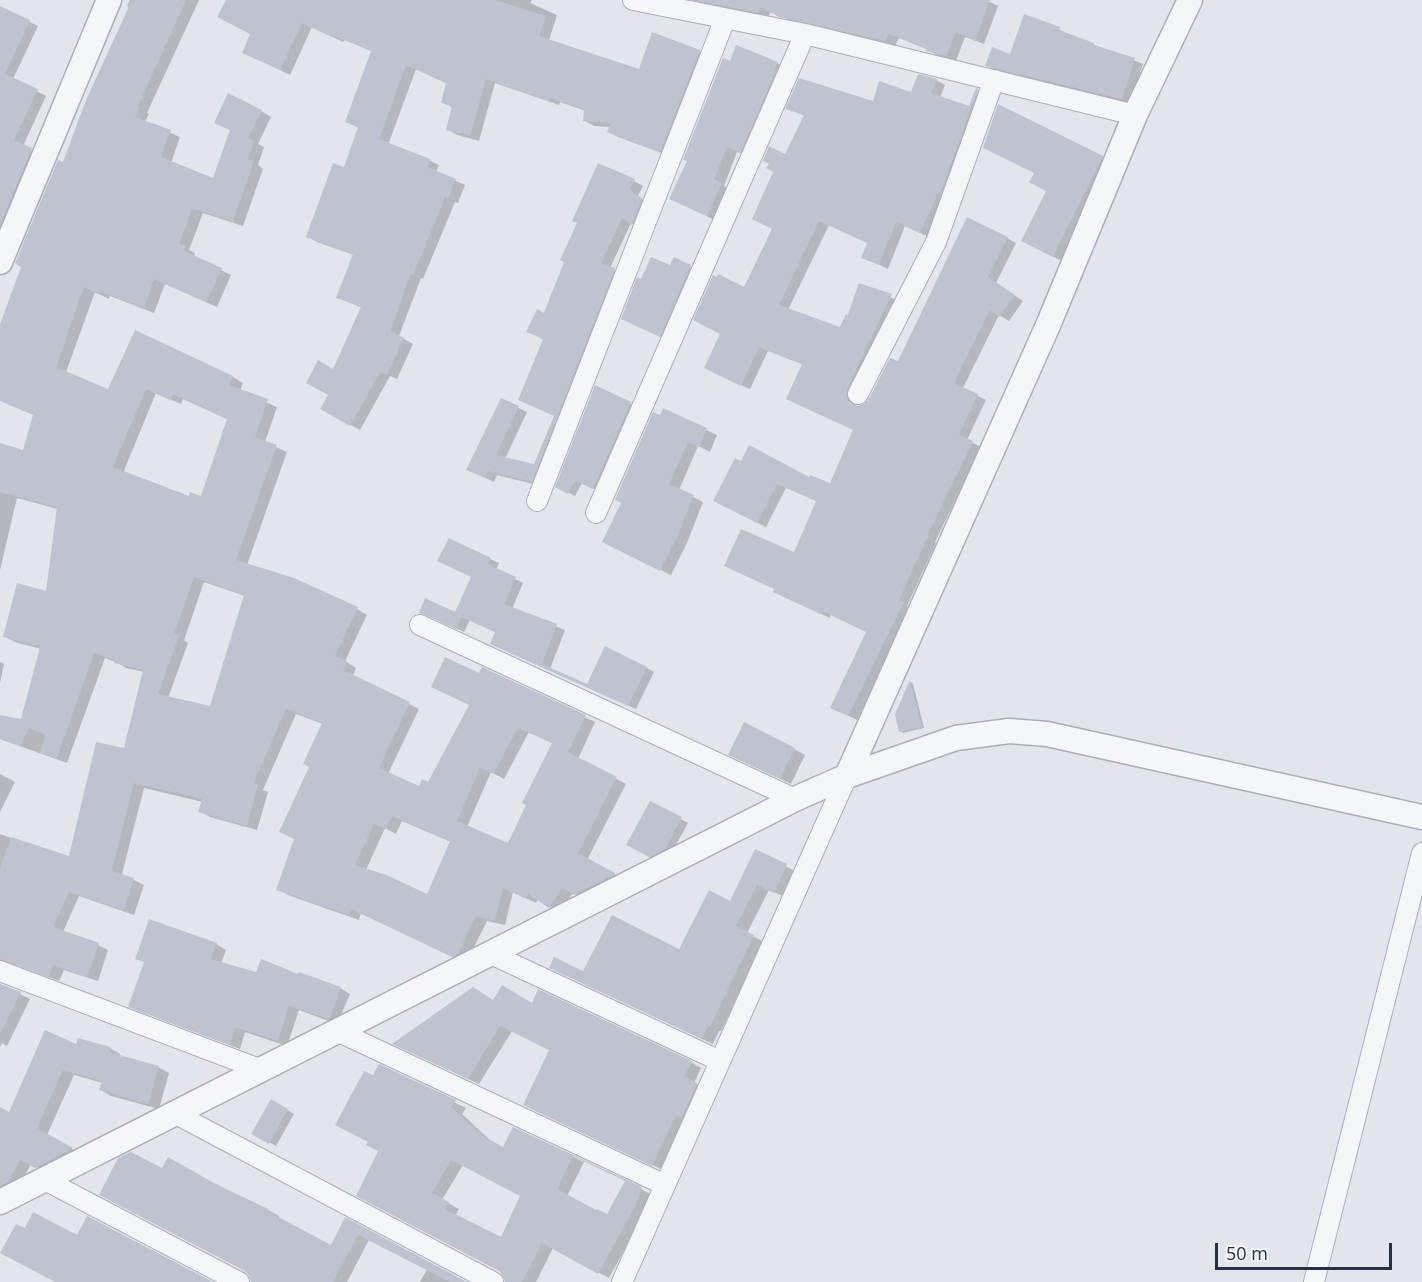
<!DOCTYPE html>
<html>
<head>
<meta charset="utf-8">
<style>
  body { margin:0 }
  #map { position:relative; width:1422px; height:1282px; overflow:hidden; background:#e2e5ec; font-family:"Open Sans",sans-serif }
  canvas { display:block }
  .scale { position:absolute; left:1215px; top:1243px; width:177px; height:27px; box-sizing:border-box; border:3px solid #283046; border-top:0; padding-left:8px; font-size:18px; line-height:21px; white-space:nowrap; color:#283046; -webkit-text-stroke:4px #f2f4f9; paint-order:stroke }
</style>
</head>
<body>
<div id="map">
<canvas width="1422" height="1282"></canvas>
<div class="scale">50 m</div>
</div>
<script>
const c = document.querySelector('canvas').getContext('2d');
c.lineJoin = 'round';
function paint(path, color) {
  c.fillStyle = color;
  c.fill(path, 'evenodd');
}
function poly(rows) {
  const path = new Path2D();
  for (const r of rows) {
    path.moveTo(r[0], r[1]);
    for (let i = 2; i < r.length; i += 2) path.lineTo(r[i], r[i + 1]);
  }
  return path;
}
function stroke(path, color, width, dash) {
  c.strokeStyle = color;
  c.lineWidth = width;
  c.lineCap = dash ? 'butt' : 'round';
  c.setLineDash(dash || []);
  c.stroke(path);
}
const shadow = poly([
  [130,0,199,0,147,113,149,114,145,122,180,137,171,163,214,180,261,111,271,117,258,144,264,147,258,165,263,169,243,226,203,213,189,250,195,253,194,257,231,275,217,307,165,284,154,313,110,296,109,299,95,292,66,372,109,391,136,332,233,377,243,383,240,391,277,407,265,442,287,452,247,565,357,609,367,615,345,661,356,668,353,676,419,709,388,774,420,788,429,784,470,705,483,669,595,722,578,759,626,784,587,860,624,879,586,900,573,893,560,912,538,899,536,903,513,892,505,925,487,921,468,959,464,962,361,913,359,920,288,895,278,889,295,839,311,767,323,724,296,714,263,790,268,792,257,830,210,817,200,811,203,802,144,788,122,874,144,885,134,915,79,896,63,932,98,945,108,950,98,981,64,970,59,981,16,965,9,964,0,973,0,834,70,858,125,750,144,672,126,668,116,662,105,658,67,763,0,739,0,716,23,721,41,649,15,642,4,636,47,593,58,509,17,498,0,570,0,444,24,452,34,415,0,400,0,328,63,164,130,8,127,6],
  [156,393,181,404,183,399,229,420,201,497,189,498,123,473],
  [204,582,245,596,211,708,168,698,188,643,184,640],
  [529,732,554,744,509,845,467,827,491,772,504,779],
  [402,821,451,842,428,896,366,870,385,828,396,834],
  [227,0,532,0,530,3,557,15,549,40,640,71,699,51,709,56,670,156,618,137,609,132,611,127,594,126,585,121,586,111,560,102,559,105,495,83,479,141,457,135,447,129,453,108,443,102,448,84,416,69,388,145,429,160,439,165,436,172,465,185,458,203,455,202,423,279,421,278,399,336,413,344,397,379,390,376,360,430,322,409,330,395,334,371,362,308,338,297,354,255,317,242,308,237,345,169,359,128,346,122,373,52,345,40,343,42,312,27,290,75,253,57,252,34],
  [691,0,986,0,998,6,984,44,965,37,956,61,938,56,929,50,899,38,895,46,790,21,771,11,768,17],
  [0,8,38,26,13,79,46,96,23,146,40,155,0,251],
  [1059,29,1067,34,1143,64,1130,103,994,70,986,65,1010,55],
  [777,63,787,69,750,157,737,152,724,186,732,190,717,221,681,204],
  [936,80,945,85,940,98,970,108,978,90,986,95,929,237,905,226,888,269,863,257,868,243,829,225,788,310,841,329,849,316,860,285,900,301,856,394,856,406,865,406,898,363,1007,238,1016,243,996,283,1023,301,1009,321,999,315,963,388,986,400,967,440,981,447,935,542,936,543,907,606,912,609,857,720,841,712,868,632,831,614,830,618,783,596,794,554,817,501,786,488,766,527,723,505,736,460,831,485,854,430,804,365,768,351,750,389,714,373,744,289,773,229,786,156,805,116,787,108,873,103,912,94],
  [1102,157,1116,166,1068,264,1038,249],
  [634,181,643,186,638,196,650,205,641,229,631,223,610,268,623,275,541,486,497,475,494,482,477,474,502,400,527,412,505,459,535,466,555,416,544,340,537,336,545,315],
  [674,259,701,273,671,341,633,324,642,281,671,267],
  [596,387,637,407,600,492,582,483,575,496,557,486],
  [663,410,717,435,710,452,698,446,679,490,703,502,687,543,671,575,614,547],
  [449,540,499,563,496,569,523,583,512,609,565,630,550,669,588,686,647,668,654,672,636,709,500,648,496,632,470,620,464,632,421,613,456,614,472,577],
  [0,662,4,664,0,683],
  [911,682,913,684,924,728,903,733,900,731,896,714],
  [794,749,805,755,791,784,741,760],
  [0,774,15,782,0,812],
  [651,803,688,823,672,852,657,860,628,845],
  [755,851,797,872,785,897,769,890,747,933,764,942,721,1031,719,1031,713,1044,561,973,584,973,679,951,730,903],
  [216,944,226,950,221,963,257,973,299,976,340,988,350,994,337,1024,299,1010,287,1046,245,1032,240,1049,139,1011,130,1006],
  [0,984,30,999,7,1046,2,1043,0,1047],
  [494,1002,533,1005,691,1062,701,1068,694,1083,707,1090,663,1170,536,1111,551,1051,512,1031,479,1084,404,1049],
  [79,1039,110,1048,120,1054,120,1056,158,1067,169,1073,159,1109,111,1096,101,1090,103,1083,74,1075,47,1135,82,1155,47,1173,31,1164,18,1188,0,1191,0,1109,9,1114,77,1046],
  [380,1066,466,1108,462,1114,494,1144,504,1149,514,1129,584,1162,567,1196,608,1216,641,1189,652,1195,644,1214,609,1278,553,1248,536,1282,506,1282,500,1271,380,1151,373,1077],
  [463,1165,522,1196,501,1239,455,1216,459,1209,442,1200],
  [271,1101,294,1114,276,1146,253,1133],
  [162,1170,213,1184,268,1210,279,1216,278,1218,332,1247,346,1219,464,1282,420,1282,427,1269,369,1240,347,1282,252,1282,247,1271]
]);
const building = poly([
  [132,0,186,0,138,106,140,107,135,117,171,130,161,157,213,178,230,130,214,123,228,93,262,110,248,138,254,140,248,159,254,161,233,222,193,208,179,244,186,246,184,251,222,268,206,302,154,279,144,308,100,292,98,294,84,287,56,367,108,389,135,330,233,376,229,385,268,399,255,437,277,445,236,560,294,578,358,607,335,656,347,661,343,670,410,702,379,768,419,786,422,779,428,782,469,705,431,687,445,657,479,673,482,667,586,715,568,752,617,777,578,853,615,873,615,874,574,895,562,888,549,908,528,894,526,899,503,888,495,921,476,916,458,954,452,957,351,909,349,915,276,890,294,839,279,832,309,767,303,764,322,723,286,709,253,784,258,785,247,826,198,812,202,799,134,783,112,871,134,878,124,910,69,892,53,927,99,943,87,977,53,965,49,977,0,959,0,869,11,837,69,856,96,742,124,748,143,670,114,663,115,660,94,653,57,758,40,753,46,735,29,728,20,746,0,738,0,715,21,719,40,647,3,637,17,583,46,591,57,507,0,492,0,443,23,450,33,415,0,401,0,324,21,267,15,263,58,160,63,162,86,100],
  [146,389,170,400,173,394,227,419,201,496,190,492,189,496,113,467],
  [194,577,244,595,210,706,158,694,179,636,174,634],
  [518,728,552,743,522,803,526,805,508,843,457,821,480,767,493,774],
  [392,816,450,841,427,894,389,876,355,865,374,824,386,829],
  [226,0,495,0,546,16,539,36,639,69,652,32,700,50,660,152,607,132,611,123,583,121,584,109,550,98,549,101,486,79,470,136,446,130,452,106,441,103,446,83,406,65,379,139,430,159,427,167,456,179,448,199,445,197,413,275,411,274,390,331,404,338,387,375,380,372,350,426,320,409,328,395,306,383,318,360,333,369,361,307,336,298,353,254,306,237,333,163,344,167,358,127,345,122,371,51,335,36,334,38,302,23,280,70,242,53,250,34,217,17],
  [695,0,990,0,975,40,956,32,946,56,926,51,927,49,889,34,885,41,779,17,761,7,759,13],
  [0,6,30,20,5,74,38,89,14,140,32,148,0,225],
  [1024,14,1060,27,1059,30,1094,43,1094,45,1135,58,1122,99,985,66,992,47,1010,54],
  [736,45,778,62,774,70,776,71,740,153,727,147,714,179,722,183,707,216,669,199,687,161,683,160,723,58,730,61],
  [918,74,937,79,931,93,969,106,976,88,978,89,940,194,938,193,920,233,896,222,879,265,861,258,867,243,819,221,779,305,840,327,846,314,848,315,859,283,892,294,847,389,848,400,852,404,858,406,864,404,869,399,890,358,898,361,967,217,1008,237,988,277,1015,295,999,317,990,310,954,383,978,394,959,435,973,441,927,536,928,536,899,600,904,602,848,716,830,708,866,632,822,611,820,614,773,592,774,589,724,566,741,529,794,552,816,501,777,484,757,523,713,501,735,458,741,461,749,445,809,477,810,475,830,483,853,430,786,399,802,364,759,347,741,386,704,368,720,334,693,320,713,275,717,277,718,274,744,287,772,229,752,219,773,172,766,168,769,164,763,161,769,146,785,154,804,115,785,109,799,78,873,101,879,81,911,92],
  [998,104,1103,156,1053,257,1021,241,1046,191,1029,182,1034,173,983,148],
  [598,163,635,179,630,190,642,198,632,225,622,218,601,263,615,268,532,482,488,471,485,478,466,470,501,398,519,406,496,455,534,464,554,416,518,400,543,339,526,332,537,309,544,313,564,262,560,260,577,223,572,221],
  [651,257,670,265,674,257,691,265,660,337,621,319,637,277,641,279],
  [595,385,631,402,593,489,575,481,568,494,555,487],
  [663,408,707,428,699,447,688,442,669,484,694,495,677,537,660,571,602,542,621,503,615,500,653,412,660,415],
  [449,538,491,558,488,564,516,577,504,604,557,624,542,664,587,684,605,646,647,667,628,706,490,644,495,632,461,617,456,629,425,614,419,613,425,598,455,612,471,577,437,561],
  [910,680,922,727,899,732,895,714],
  [744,722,795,748,780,779,728,755],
  [650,801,682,817,665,849,649,857,626,845],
  [755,849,787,864,774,893,757,885,736,926,754,935,710,1027,708,1026,702,1039,549,968,554,957,583,971,612,915,679,949,709,890,730,901],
  [149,919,217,943,211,959,256,972,261,959,298,974,299,972,341,987,329,1019,289,1006,278,1041,235,1027,230,1045,128,1007,144,962,135,959],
  [0,984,21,992,0,1034],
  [502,985,532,1003,538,989,692,1061,684,1077,697,1083,681,1118,676,1115,652,1166,523,1105,549,1050,500,1026,468,1079,392,1044,473,987,493,1000],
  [45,1030,76,1044,78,1038,110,1047,109,1052,159,1066,148,1104,99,1090,102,1081,63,1070,37,1128,73,1148,35,1168,20,1160,8,1182,0,1186,0,1107,9,1112],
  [379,1064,456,1100,451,1107,483,1136,503,1147,513,1127,642,1187,634,1208,598,1274,542,1243,522,1282,505,1282,503,1276,499,1271,356,1196,378,1151,366,1145,368,1142,335,1125,364,1071,373,1075],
  [573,1156,625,1181,607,1214,597,1209,596,1210,557,1189],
  [451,1160,520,1196,501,1237,445,1209,449,1202,432,1193],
  [271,1099,288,1109,269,1144,251,1134],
  [131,1152,162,1168,168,1157,214,1183,268,1209,267,1211,331,1245,345,1217,467,1282,450,1282,358,1235,333,1282,251,1282,249,1276,245,1271,99,1195,118,1158],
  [33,1212,77,1235,87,1216,213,1282,55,1282,0,1253,16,1224,25,1228]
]);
const minor = poly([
  [633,0,805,34,1135,115],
  [858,394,936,242,994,80],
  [537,501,725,19],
  [596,513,805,34],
  [420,625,795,799],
  [491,954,720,1061],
  [0,971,262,1070],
  [337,1031,665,1185],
  [174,1113,493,1282],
  [43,1179,239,1282],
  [622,1282,847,776],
  [1314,1282,1422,853]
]);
const tertiary = poly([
  [0,262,109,0],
  [847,776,1049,323,1135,115,1190,0],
  [0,1202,795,799,847,776,956,738,1009,731,1047,734,1422,817]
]);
paint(shadow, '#0003');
paint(building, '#bec3cf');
stroke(minor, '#aaafba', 22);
stroke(tertiary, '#aaafba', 27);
stroke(minor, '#f5f6f9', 20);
stroke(tertiary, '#f5f6f9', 24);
</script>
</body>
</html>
